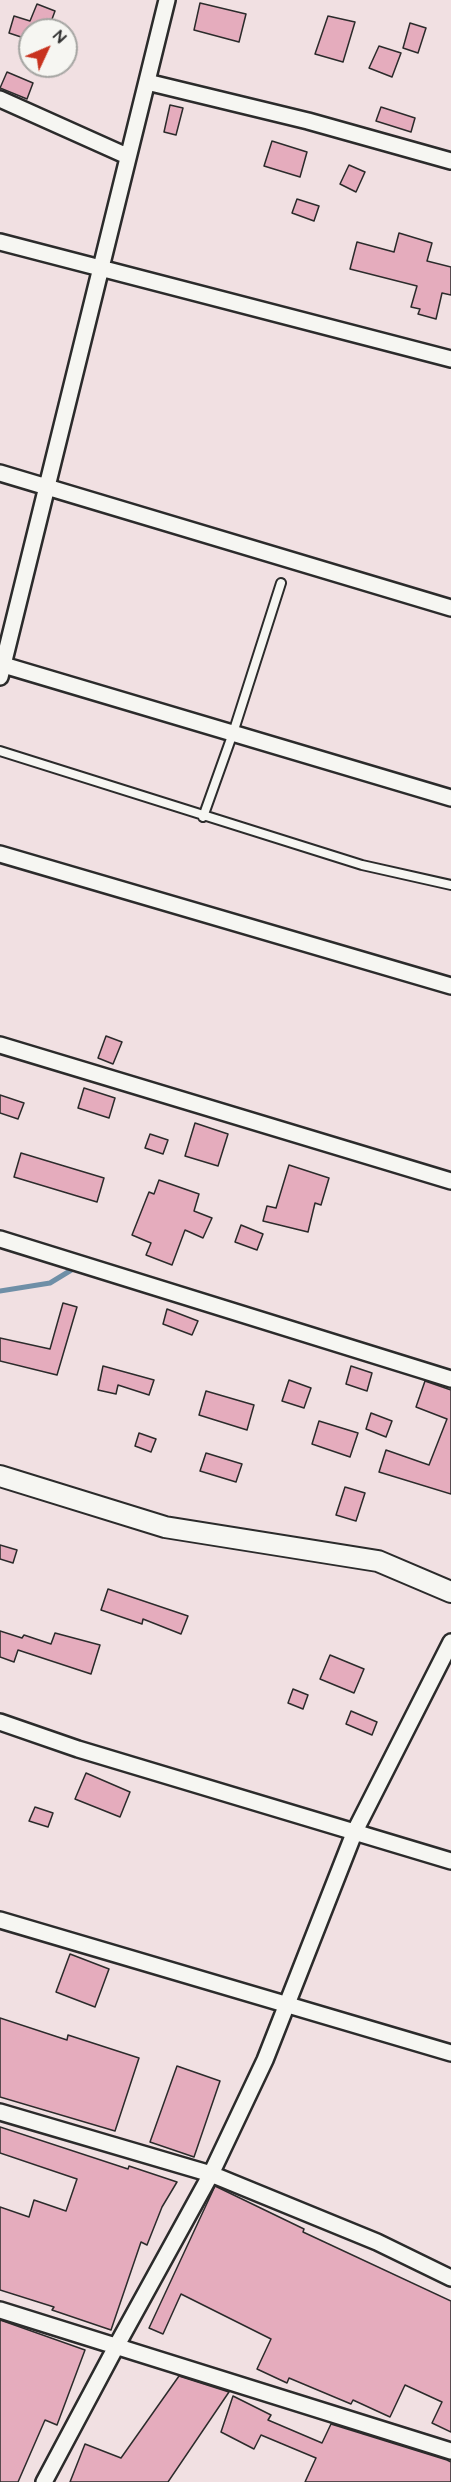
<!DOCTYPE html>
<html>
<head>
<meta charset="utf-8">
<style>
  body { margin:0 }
  #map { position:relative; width:451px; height:2482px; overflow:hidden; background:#f1e0e2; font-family:"Architects Daughter",sans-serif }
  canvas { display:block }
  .north { position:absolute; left:18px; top:18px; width:60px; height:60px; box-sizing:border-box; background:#f6f6f2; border:2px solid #a5a5a2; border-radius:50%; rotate:46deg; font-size:16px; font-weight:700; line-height:24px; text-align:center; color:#2b2b2b }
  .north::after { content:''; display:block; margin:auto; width:21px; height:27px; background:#c8321e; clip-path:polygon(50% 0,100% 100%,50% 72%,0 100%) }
</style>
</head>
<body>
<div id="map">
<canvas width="451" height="2482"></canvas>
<div class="north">N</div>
</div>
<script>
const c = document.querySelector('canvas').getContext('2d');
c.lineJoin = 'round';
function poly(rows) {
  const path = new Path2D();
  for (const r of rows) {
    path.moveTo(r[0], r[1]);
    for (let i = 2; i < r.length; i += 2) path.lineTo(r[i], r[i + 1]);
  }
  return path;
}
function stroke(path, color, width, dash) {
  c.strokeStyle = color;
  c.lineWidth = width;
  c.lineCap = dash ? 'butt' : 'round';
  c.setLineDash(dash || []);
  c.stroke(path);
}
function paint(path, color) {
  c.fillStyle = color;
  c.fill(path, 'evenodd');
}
const stream = poly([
  [0,1291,50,1283,73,1269]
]);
const building = poly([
  [200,3,246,14,239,42,194,30,200,3],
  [37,4,55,11,48,30,30,30,30,40,9,33,14,16,30,21,37,4],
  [328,16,355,22,343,62,315,54,328,16],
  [410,23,426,28,418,53,403,48,410,23],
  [379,46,401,53,392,77,369,68,379,46],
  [7,72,33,83,27,99,0,88,7,72],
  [170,105,183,108,176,135,164,132,170,105],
  [381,107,415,118,411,132,376,121,381,107],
  [272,141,307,152,300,177,264,166,272,141],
  [349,165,365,172,356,192,340,184,349,165],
  [297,199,319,206,314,221,292,213,297,199],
  [399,233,432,243,427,261,451,267,451,295,442,293,436,319,418,314,420,309,411,307,417,286,350,269,357,242,394,252,399,233],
  [106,1036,122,1042,113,1064,98,1058,106,1036],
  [84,1088,115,1098,109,1118,78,1108,84,1088],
  [0,1095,24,1103,18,1119,0,1113,0,1095],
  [195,1123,228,1134,218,1166,185,1156,195,1123],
  [150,1134,168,1140,163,1154,145,1148,150,1134],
  [21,1153,104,1178,97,1202,14,1177,21,1153],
  [289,1165,329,1178,321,1205,315,1203,308,1232,263,1221,267,1206,276,1208,289,1165],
  [159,1180,199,1194,194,1211,212,1218,203,1238,185,1230,172,1265,146,1255,151,1243,132,1235,149,1192,154,1194,159,1180],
  [241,1225,263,1234,257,1250,235,1242,241,1225],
  [63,1303,77,1307,57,1375,0,1361,0,1338,50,1349,63,1303],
  [167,1309,198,1321,192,1335,163,1324,167,1309],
  [103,1366,154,1380,149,1395,118,1385,116,1394,98,1390,103,1366],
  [351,1366,372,1373,367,1391,346,1384,351,1366],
  [289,1380,311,1388,304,1408,282,1401,289,1380],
  [425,1381,451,1390,451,1494,379,1472,386,1450,429,1465,447,1419,416,1407,425,1381],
  [206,1391,254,1405,247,1430,199,1415,206,1391],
  [371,1413,392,1421,386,1437,366,1429,371,1413],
  [319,1421,358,1433,350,1457,312,1444,319,1421],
  [139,1433,156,1439,151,1452,135,1446,139,1433],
  [206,1453,242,1464,236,1482,200,1471,206,1453],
  [345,1487,365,1493,356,1521,336,1515,345,1487],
  [0,1545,17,1550,13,1563,0,1559,0,1545],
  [108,1589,188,1616,181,1634,143,1619,142,1624,101,1610,108,1589],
  [0,1631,22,1638,24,1635,51,1644,55,1633,100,1645,91,1674,18,1650,14,1662,0,1657,0,1631],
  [330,1655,364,1669,354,1693,320,1679,330,1655],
  [293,1689,308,1695,303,1709,288,1703,293,1689],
  [351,1711,377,1722,372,1735,346,1724,351,1711],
  [86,1773,130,1792,120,1817,75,1799,86,1773],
  [35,1807,53,1813,48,1827,29,1821,35,1807],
  [70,1954,109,1969,95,2007,56,1992,70,1954],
  [0,2018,67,2040,68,2035,139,2058,115,2131,0,2097,0,2018],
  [177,2066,220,2081,194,2157,150,2142,177,2066],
  [0,2127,128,2169,129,2166,177,2182,162,2207,147,2245,141,2242,111,2330,52,2310,54,2307,0,2290,0,2207,29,2217,34,2200,66,2211,77,2179,0,2153,0,2127],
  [215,2186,304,2229,303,2232,451,2301,451,2432,432,2423,442,2402,405,2385,390,2417,353,2400,351,2404,289,2378,287,2383,257,2369,271,2339,181,2294,163,2334,149,2328,215,2186],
  [0,2320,85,2350,57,2425,45,2420,18,2482,0,2482,0,2320],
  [179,2376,229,2392,168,2482,70,2482,85,2444,121,2458,179,2376],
  [233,2396,271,2415,268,2420,322,2443,331,2424,447,2460,451,2462,451,2482,305,2482,316,2458,261,2435,254,2449,221,2432,233,2396]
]);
const service = poly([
  [0,751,362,865,451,885],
  [203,817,233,733,281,583]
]);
const minor = poly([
  [147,82,308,121,451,161],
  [0,99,127,156],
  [0,242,451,359],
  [0,473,451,608],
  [0,664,451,798],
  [0,677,167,0],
  [0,854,451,986],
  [0,1045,451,1181],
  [0,1239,451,1379],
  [0,1722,78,1749,451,1861],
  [0,1920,451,2053],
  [0,2112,211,2174,377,2242,451,2278],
  [0,2310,451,2451],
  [44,2482,117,2345,211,2174,265,2060,355,1831,451,1642]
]);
const tertiary = poly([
  [0,1476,165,1527,378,1561,451,1592]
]);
stroke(stream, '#6f8fa7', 5);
paint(building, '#e5acbd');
stroke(building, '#2b2b2b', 1.5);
stroke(service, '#2b2b2b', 12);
stroke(minor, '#2b2b2b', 20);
stroke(tertiary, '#2b2b2b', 24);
stroke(service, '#f6f6f2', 8);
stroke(minor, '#f6f6f2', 15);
stroke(tertiary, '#f6f6f2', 20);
</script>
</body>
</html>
